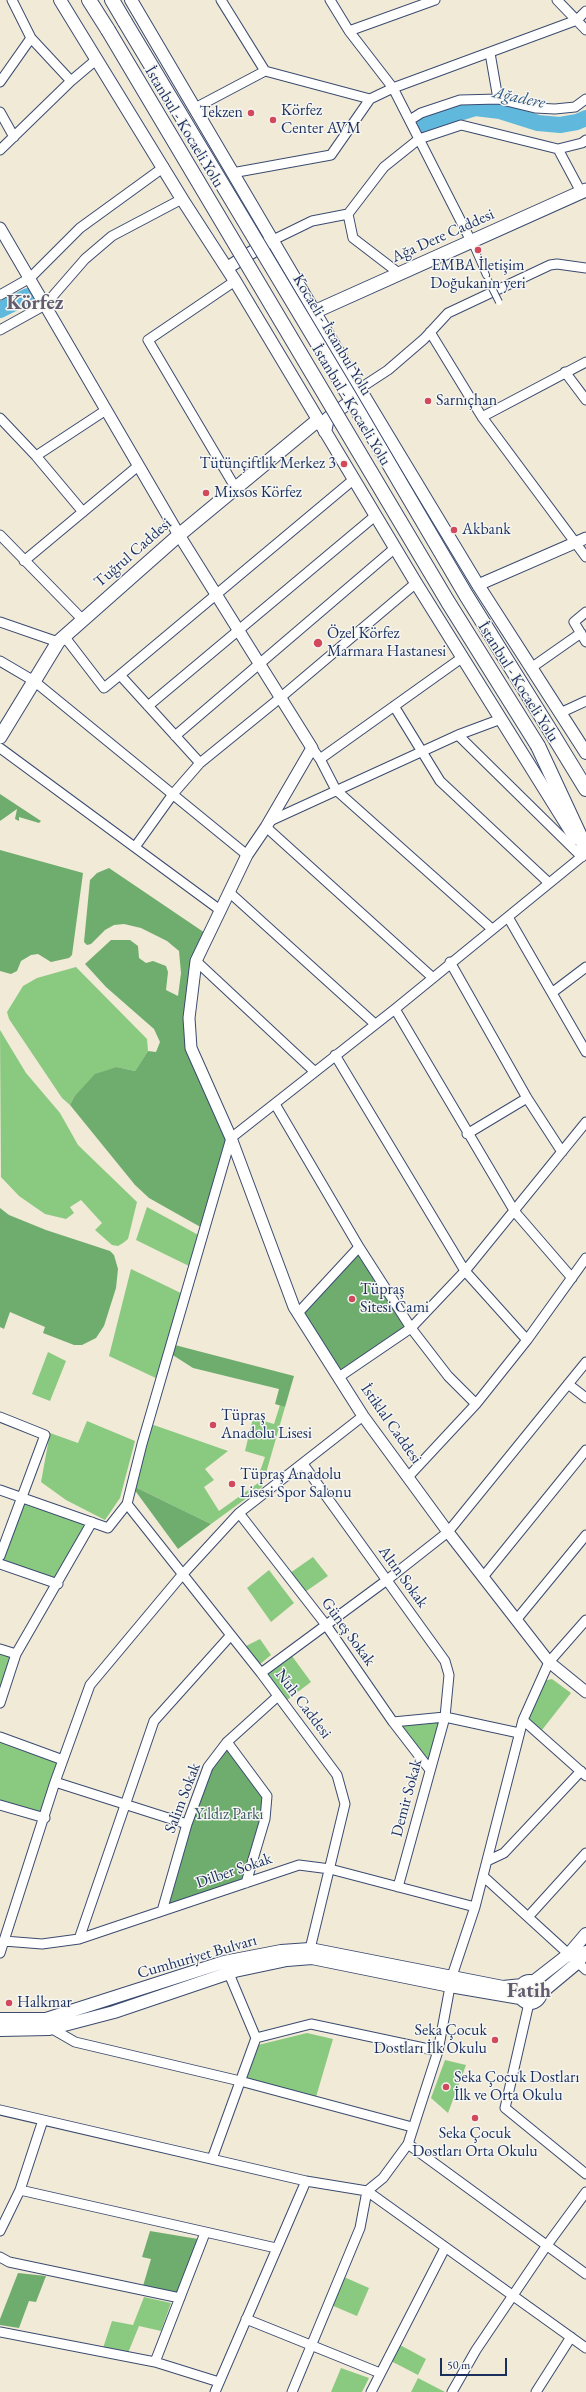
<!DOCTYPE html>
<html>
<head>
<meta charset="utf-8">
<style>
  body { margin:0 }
  #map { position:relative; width:586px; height:2392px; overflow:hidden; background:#f1ead7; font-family:"EB Garamond",serif }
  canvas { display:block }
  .scale { position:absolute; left:440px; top:2358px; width:67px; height:18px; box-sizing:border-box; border:2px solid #1b2f5e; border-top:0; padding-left:5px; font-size:12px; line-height:14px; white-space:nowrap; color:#1b2f5e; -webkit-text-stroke:3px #f6f6f2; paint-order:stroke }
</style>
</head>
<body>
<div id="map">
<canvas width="586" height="2392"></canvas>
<div class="scale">50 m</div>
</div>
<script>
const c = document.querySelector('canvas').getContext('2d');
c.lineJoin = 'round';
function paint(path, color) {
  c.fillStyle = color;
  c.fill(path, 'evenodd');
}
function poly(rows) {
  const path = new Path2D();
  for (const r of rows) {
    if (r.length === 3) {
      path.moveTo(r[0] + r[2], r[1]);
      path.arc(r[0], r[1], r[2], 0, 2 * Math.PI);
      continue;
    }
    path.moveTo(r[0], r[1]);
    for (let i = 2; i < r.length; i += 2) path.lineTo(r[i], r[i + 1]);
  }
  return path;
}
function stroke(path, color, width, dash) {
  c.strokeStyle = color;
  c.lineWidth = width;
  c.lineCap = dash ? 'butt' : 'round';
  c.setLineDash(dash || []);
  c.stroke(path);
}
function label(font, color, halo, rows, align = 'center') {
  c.font = font + ' "EB Garamond",serif';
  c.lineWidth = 3;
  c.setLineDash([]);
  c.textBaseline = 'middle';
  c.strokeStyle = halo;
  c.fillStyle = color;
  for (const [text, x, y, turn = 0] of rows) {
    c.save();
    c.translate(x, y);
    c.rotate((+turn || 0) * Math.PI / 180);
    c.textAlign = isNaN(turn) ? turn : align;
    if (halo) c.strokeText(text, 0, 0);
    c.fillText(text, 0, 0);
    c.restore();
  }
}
const green = poly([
  [76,967,147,1039,148,1051,135,1071,117,1067,74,1097,70,1105,62,1098,9,1019,7,1012,23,986,37,978],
  [0,1030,26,1073,60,1113,78,1145,137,1202,128,1239,123,1243,118,1246,112,1245,95,1230,102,1223,81,1200,70,1207,74,1213,66,1219,45,1214,19,1196,1,1177],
  [147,1207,202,1237,193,1268,136,1240],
  [131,1269,185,1295,160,1380,109,1356],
  [48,1352,66,1361,50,1401,32,1394],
  [280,1405,285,1407,262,1487,211,1524,131,1485,148,1423,228,1451,205,1469,214,1480,204,1487,219,1511,261,1481,258,1477,265,1457,245,1451,253,1418,274,1424],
  [87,1421,135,1441,120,1498,105,1520,66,1500,41,1482,50,1433,78,1443],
  [22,1497,92,1522,58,1584,0,1564],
  [313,1557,328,1576,305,1592,290,1573],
  [269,1570,294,1603,271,1622,247,1588],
  [260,1639,271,1655,259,1665,244,1647],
  [0,1649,16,1654,0,1703],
  [292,1656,311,1682,287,1700,267,1675],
  [552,1679,571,1693,542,1730,527,1718,543,1681],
  [445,1717,430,1770,393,1722],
  [0,1737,63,1760,45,1818,0,1805],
  [307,2033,333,2039,316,2097,246,2078,258,2045],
  [445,2060,466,2065,448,2113,431,2098],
  [344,2277,369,2288,357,2316,331,2305],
  [144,2297,171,2303,161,2331,139,2326,128,2353,103,2348,112,2321,133,2325],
  [400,2345,426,2359,418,2375,391,2361],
  [341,2368,369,2378,362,2392,331,2392],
  [418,2378,445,2392,411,2392]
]);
const forest = poly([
  [0,794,41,821,39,823,19,817,19,821,15,819,17,809,0,821],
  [0,850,83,873,72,955,69,958,51,962,38,954,31,955,21,961,17,971,11,974,0,971],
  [109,868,208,935,196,961,191,1048,231,1138,204,1229,149,1198,135,1185,70,1105,74,1097,95,1074,117,1067,135,1071,148,1051,156,1052,160,1042,154,1029,106,987,85,964,111,940,130,940,138,946,139,958,146,963,153,961,166,966,168,972,166,990,178,996,181,973,179,951,167,941,141,928,124,924,114,925,105,930,91,944,87,945,84,942,90,880,97,873],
  [0,1208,9,1215,46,1230,110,1251,114,1255,118,1269,116,1288,104,1326,96,1338,82,1345,74,1345,43,1333,45,1327,10,1312,4,1329,0,1327],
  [359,1247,411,1328,339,1377,298,1313],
  [171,1344,294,1376,285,1407,275,1404,279,1389,193,1368,168,1352],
  [131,1485,211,1524,178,1549],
  [227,1742,267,1796,246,1883,162,1911,208,1767],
  [150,2231,198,2239,178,2293,143,2286,151,2259,142,2257],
  [18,2273,46,2276,36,2302,29,2301,19,2328,0,2325,0,2319]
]);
const river = poly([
  [421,125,475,108,500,111,538,123,560,125,577,122,586,118],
  [0,310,28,296]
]);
const pedestrian = poly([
  [472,243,486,275]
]);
const minor = poly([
  [12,0,31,38,71,81],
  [221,0,265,71],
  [330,0,349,31,393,88,472,243],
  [557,0,586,30],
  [349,31,435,0],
  [490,53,498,99],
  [0,82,31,38],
  [195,108,265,71,370,99,393,88,577,20,586,11],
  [0,112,14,137],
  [410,120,421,113,460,100,498,99,535,108,555,109,575,107,586,99],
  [558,149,581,192],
  [0,150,71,81,97,59],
  [232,173,331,155,370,99],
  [271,241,312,221,348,214],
  [400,274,353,238,348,214,384,167,419,139,461,125,558,149,582,143,586,140],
  [235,281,148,340,235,487],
  [0,295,30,278,80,228,164,167],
  [0,330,45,305,85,259,112,236,182,199],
  [430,332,482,417],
  [586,362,482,417,586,557],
  [565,372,586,400],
  [359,389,388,370,424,339,448,313,550,265,557,264,586,268],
  [0,418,36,456,106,410],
  [36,456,83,512],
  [0,535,82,619],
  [24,561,138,466],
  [586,612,574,622,586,642],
  [0,622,58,642],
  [64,636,104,688,120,675],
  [0,661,34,681,247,855],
  [531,668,581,633],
  [148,706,375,516],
  [394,706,440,781,549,883],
  [560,713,586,701],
  [458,735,582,857],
  [175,736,395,548],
  [0,748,220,910],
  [312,748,320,759,336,790,492,929],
  [320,759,463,657],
  [200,763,120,675,353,480],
  [270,821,458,735,501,719],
  [266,827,432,977],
  [135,847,173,794,200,763,280,698,416,583],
  [229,892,375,1024],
  [508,917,586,1052],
  [196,961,315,1072],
  [450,962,527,1098,562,1152],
  [553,992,586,967],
  [395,1009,515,1212,572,1278],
  [335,1055,465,1271,527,1340],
  [275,1104,359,1247,411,1328,448,1376,476,1404],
  [467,1134,527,1098],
  [298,1313,359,1247],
  [339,1377,411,1328,465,1271,586,1122],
  [568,1384,586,1398],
  [0,1417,45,1435,0,1556],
  [303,1464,445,1661,449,1675,445,1717,398,1887],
  [409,1476,476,1404,527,1340,586,1258],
  [0,1490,108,1528,127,1504,142,1444,231,1138,395,1009,585,854],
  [127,1504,261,1673,337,1775,345,1804,310,1949,311,1955],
  [239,1513,326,1625,393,1722,430,1770],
  [0,1564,58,1584],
  [483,1577,586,1450],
  [517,1619,586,1535],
  [0,1649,16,1654],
  [261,1673,387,1580,448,1532,586,1362],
  [0,1703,16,1654,92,1522],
  [523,1720,586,1776],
  [393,1722,445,1717,519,1733],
  [0,1737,63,1760],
  [227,1742,267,1796,265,1819,246,1883],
  [55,1782,187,1824],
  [0,1805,45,1818],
  [487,1861,504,1853,581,1771],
  [483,1876,586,1970],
  [162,1911,187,1824,208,1767,227,1742,278,1696],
  [528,1917,586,1853],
  [79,1939,154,1721,231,1635],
  [4,1941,42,1944,79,1939,299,1865,330,1869,475,1907],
  [0,1953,55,1782,90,1685,182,1575,239,1513,363,1416],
  [227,1969,256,2038],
  [529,2003,505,2108,586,2174],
  [49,2027,75,2042,240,2081,412,2127],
  [0,2110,306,2181,367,2191,383,2178,408,2144,438,2051,452,1976,475,1907,523,1720,549,1662,586,1620],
  [408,2144,586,2274],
  [212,2159,256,2038,311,2024,438,2051],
  [20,2190,276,2248],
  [0,2231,20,2190,43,2120],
  [0,2257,9,2262,180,2298],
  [246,2319,380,2373],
  [0,2332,155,2362,219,2382],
  [155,2362,205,2233],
  [215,2392,306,2181],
  [292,2392,360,2228,367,2191,586,2348],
  [371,2392,445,2248],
  [452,2392,476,2350,547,2245,586,2192],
  [536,2392,571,2337]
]);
const tertiary = poly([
  [0,228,179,535,312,748,266,827,247,855,196,961,189,1018,191,1048,231,1138,294,1307,363,1416,448,1532,549,1662,586,1692],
  [478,585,586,538]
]);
const secondary = poly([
  [60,0,182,199,235,281,416,583,575,838],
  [131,0,367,401,478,585,586,753],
  [227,268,268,242],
  [325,432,328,418,355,398,360,398],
  [530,1992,11],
  [533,1982,569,1954,586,1934],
  [541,1993,577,1963,586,1952],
  [0,2019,46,2019,224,1962,281,1951,310,1949,503,1987,522,1985],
  [0,2030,49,2029,114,2012,235,1971,287,1960,312,1958,450,1986,520,1998]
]);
const primary = poly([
  [314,312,586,190],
  [0,737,58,642,179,535,318,420]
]);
const trunk = poly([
  [89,0,108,30],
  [112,0,125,22],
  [553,735,586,789],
  [538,746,586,849]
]);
const pedestrianBridge = poly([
  [488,280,499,302]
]);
const trunkBridge = poly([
  [125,22,348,394,466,595,553,735],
  [108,30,448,602,538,746]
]);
const markers = [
  [251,113,4,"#d1495b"],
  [273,120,4,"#d1495b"],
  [478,250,4,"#d1495b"],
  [428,401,4,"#d1495b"],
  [344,464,4,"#d1495b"],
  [206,493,4,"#d1495b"],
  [454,530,4,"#d1495b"],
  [318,643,5,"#d1495b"],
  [352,1299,4,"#d1495b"],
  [213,1425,4,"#d1495b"],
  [232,1484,4,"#d1495b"],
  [9,2003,4,"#d1495b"],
  [495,2040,4,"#d1495b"],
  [446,2087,4,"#d1495b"],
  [475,2118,4,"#d1495b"]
];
const poiNames = [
  ["Körfez",281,111],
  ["Center AVM",281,129],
  ["Tekzen",243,113,"right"],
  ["EMBA İletişim",478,266,"center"],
  ["Doğukanın yeri",478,284,"center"],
  ["Sarnıçhan",436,401],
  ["Tütünçiftlik Merkez 3",336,464,"right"],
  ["Mixsos Körfez",214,493],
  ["Akbank",462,530],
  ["Özel Körfez",327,634],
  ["Marmara Hastanesi",327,652],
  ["Tüpraş",360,1290],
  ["Sitesi Cami",360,1308],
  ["Tüpraş",221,1416],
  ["Anadolu Lisesi",221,1434],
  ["Tüpraş Anadolu",240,1475],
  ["Lisesi Spor Salonu",240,1493],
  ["Halkmar",17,2003],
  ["Seka Çocuk",487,2031,"right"],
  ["Dostları İlk Okulu",487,2049,"right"],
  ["Seka Çocuk Dostları",454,2078],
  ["İlk ve Orta Okulu",454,2096],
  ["Seka Çocuk",475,2134,"center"],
  ["Dostları Orta Okulu",475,2152,"center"]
];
const streetNames = [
  ["İstanbul - Kocaeli Yolu",184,127,59],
  ["Ağa Dere Caddesi",443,236,-24],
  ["Kocaeli - İstanbul Yolu",332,335,59],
  ["İstanbul - Kocaeli Yolu",351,405,59],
  ["Tuğrul Caddesi",133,553,-41],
  ["İstanbul - Kocaeli Yolu",518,682,58],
  ["İstiklal Caddesi",391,1424,55],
  ["Altın Sokak",403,1577,54],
  ["Güneş Sokak",348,1632,54],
  ["Nuh Caddesi",303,1704,53],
  ["Salim Sokak",183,1798,-69],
  ["Demir Sokak",407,1798,-75],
  ["Dilber Sokak",234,1871,-19],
  ["Cumhuriyet Bulvarı",197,1957,-16]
];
const parkNames = [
  ["Yıldız Parkı",229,1815]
];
const waterNames = [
  ["Ağadere",519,98,12]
];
const districtNames = [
  ["Körfez",35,304],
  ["Fatih",529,1992]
];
paint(green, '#8ac980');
paint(forest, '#6fad6e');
stroke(river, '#60b9dd', 16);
stroke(pedestrian, '#3b4b70', 8);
stroke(minor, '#3b4b70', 11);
stroke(tertiary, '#3b4b70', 13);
stroke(secondary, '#3b4b70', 14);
stroke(primary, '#3b4b70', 15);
stroke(trunk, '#3b4b70', 16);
stroke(pedestrian, '#fff', 6);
stroke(minor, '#fff', 9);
stroke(tertiary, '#fff', 11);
stroke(secondary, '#fff', 12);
stroke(primary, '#fff', 13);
stroke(trunk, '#fff', 14);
stroke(pedestrianBridge, '#3b4b70', 8, []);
stroke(trunkBridge, '#3b4b70', 16, []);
stroke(pedestrianBridge, '#fff', 6);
stroke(trunkBridge, '#fff', 14);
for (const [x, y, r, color] of markers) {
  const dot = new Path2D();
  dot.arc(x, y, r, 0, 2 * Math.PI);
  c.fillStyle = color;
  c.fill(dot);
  stroke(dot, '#f6f6f2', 1.5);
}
label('16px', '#1b2f5e', '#f6f6f2', poiNames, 'left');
label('16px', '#1b2f5e', '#f6f6f2', streetNames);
label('16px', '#3c5d68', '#f6f6f2', parkNames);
label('italic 17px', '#305884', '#f6f6f2', waterNames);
label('bold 20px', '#625b70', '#f6f6f2', districtNames);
</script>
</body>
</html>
